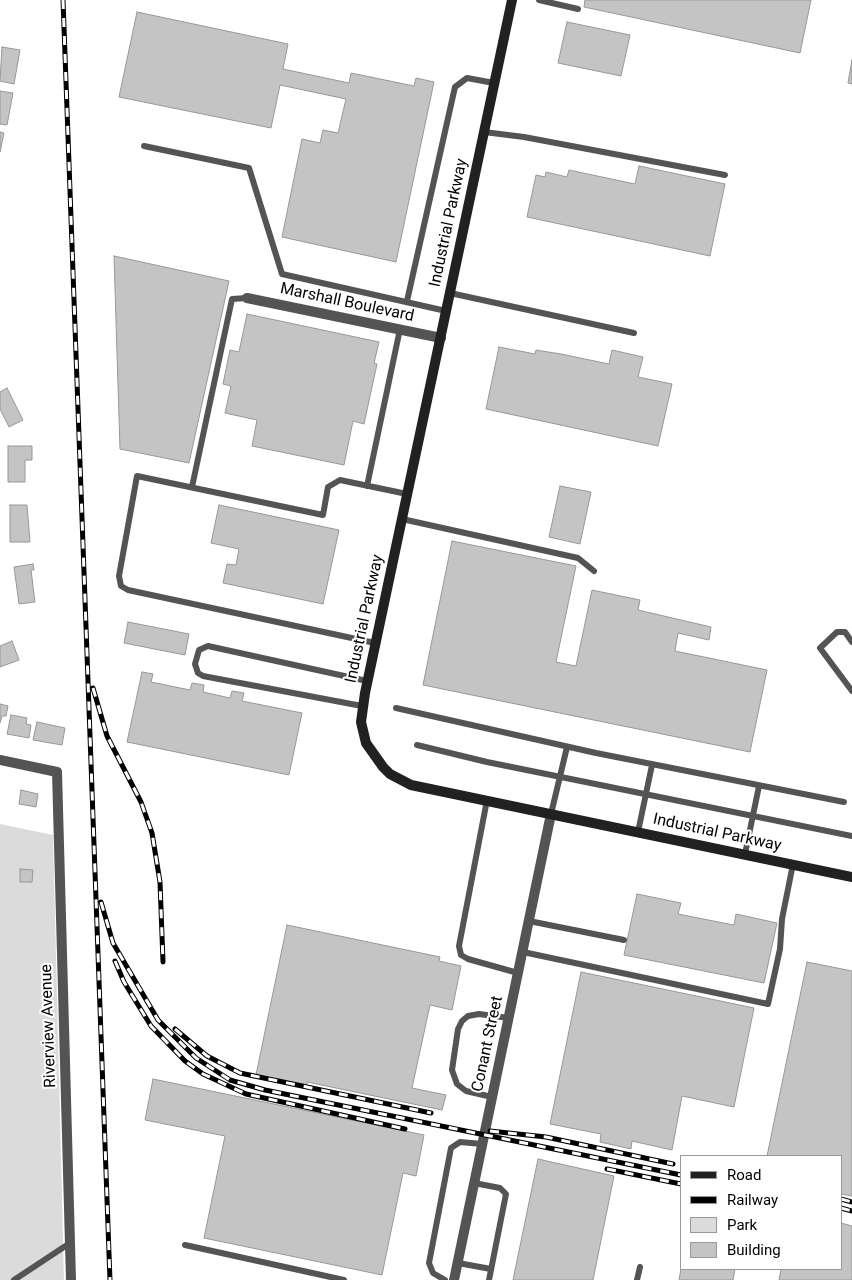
<!DOCTYPE html>
<html>
<head>
<meta charset="utf-8">
<style>
  body { margin:0 }
  #map { position:relative; width:852px; height:1280px; overflow:hidden; background:#fff; font-family:Roboto,sans-serif }
  canvas { display:block }
  .legend { position:absolute; left:680px; top:1155px; width:162px; height:115px; box-sizing:border-box; background:#fff; border:1px solid #999; margin:0; padding:6px 9px; list-style:none; font-size:15px; color:#000 }
  .legend li { display:flex; align-items:center; gap:10px; height:25px }
  .legend b { width:25px; border:1px solid #999 }
</style>
</head>
<body>
<div id="map">
<canvas width="852" height="1280"></canvas>
<ul class="legend">
<li><b style="height:6px;background:#212121"></b>Road</li>
<li><b style="height:6px;background:#000"></b>Railway</li>
<li><b style="height:14px;background:#dbdbdb"></b>Park</li>
<li><b style="height:14px;background:#c4c4c4"></b>Building</li>
</ul>
</div>
<script>
const c = document.querySelector('canvas').getContext('2d');
c.lineJoin = 'round';
function paint(path, color) {
  c.fillStyle = color;
  c.fill(path, 'evenodd');
}
function poly(rows) {
  const path = new Path2D();
  for (const r of rows) {
    path.moveTo(r[0], r[1]);
    for (let i = 2; i < r.length; i += 2) path.lineTo(r[i], r[i + 1]);
  }
  return path;
}
function stroke(path, color, width, dash) {
  c.strokeStyle = color;
  c.lineWidth = width;
  c.lineCap = dash ? 'butt' : 'round';
  c.setLineDash(dash || []);
  c.stroke(path);
}
function label(font, color, halo, rows, align = 'center') {
  c.font = font + ' Roboto,sans-serif';
  c.lineWidth = 4;
  c.setLineDash([]);
  c.textBaseline = 'middle';
  c.strokeStyle = halo;
  c.fillStyle = color;
  for (const [text, x, y, turn = 0] of rows) {
    c.save();
    c.translate(x, y);
    c.rotate((+turn || 0) * Math.PI / 180);
    c.textAlign = isNaN(turn) ? turn : align;
    if (halo) c.strokeText(text, 0, 0);
    c.fillText(text, 0, 0);
    c.restore();
  }
}
const green = poly([
  [0,824,53,835,64,1280,0,1280]
]);
const building = poly([
  [585,0,811,0,800,53,584,7,585,0],
  [137,12,288,44,283,69,349,83,351,73,414,86,416,78,434,82,396,262,282,237,302,139,320,143,323,130,338,133,346,99,280,85,271,128,119,97,137,12],
  [567,22,630,35,621,76,558,63,567,22],
  [2,47,20,50,14,84,0,81,2,47],
  [852,60,852,84,848,83,852,60],
  [0,91,13,93,7,125,0,124,0,91],
  [0,132,4,133,0,152,0,132],
  [639,166,725,184,710,256,527,217,536,175,545,177,546,172,567,177,569,170,635,184,639,166],
  [114,256,229,281,189,463,120,449,114,256],
  [247,314,379,342,374,363,377,364,364,424,353,421,344,465,252,446,257,420,225,413,231,386,223,384,230,350,239,352,247,314],
  [499,347,535,354,536,350,561,354,609,364,612,350,643,357,638,377,672,384,658,446,486,409,499,347],
  [7,388,23,420,9,427,0,409,0,392,7,388],
  [8,446,32,446,32,460,25,460,25,482,8,482,8,446],
  [560,486,591,492,580,544,549,537,560,486],
  [10,505,27,505,30,542,10,542,10,505],
  [219,505,339,530,323,604,223,583,227,564,236,565,239,549,211,543,219,505],
  [452,541,576,566,556,662,576,666,592,590,640,600,638,610,711,627,709,640,678,633,675,651,767,670,750,752,423,685,452,541],
  [33,564,34,570,31,570,35,602,19,604,14,567,33,564],
  [128,622,189,634,185,655,124,643,128,622],
  [12,641,19,660,0,667,0,646,12,641],
  [142,672,153,674,151,682,190,690,192,683,204,685,203,692,230,698,232,691,244,693,242,701,302,713,289,775,127,742,142,672],
  [0,704,8,706,6,716,2,716,0,723,0,704],
  [11,715,27,718,26,724,31,725,29,738,7,734,11,715],
  [37,722,65,728,62,745,33,740,37,722],
  [21,790,38,794,36,807,19,804,21,790],
  [20,869,33,870,32,882,20,882,20,869],
  [637,894,681,903,678,914,734,925,736,914,777,923,764,983,624,955,637,894],
  [287,925,440,957,439,961,461,966,452,1010,430,1005,412,1088,446,1095,442,1110,307,1082,307,1085,256,1075,287,925],
  [807,962,852,971,852,1196,841,1194,841,1156,767,1156,807,962],
  [581,972,754,1008,734,1107,682,1096,672,1150,632,1141,631,1149,600,1142,601,1134,550,1124,581,972],
  [153,1079,424,1135,416,1176,403,1173,382,1275,204,1238,225,1136,145,1120,153,1079],
  [538,1159,614,1176,593,1280,513,1280,538,1159],
  [841,1223,852,1226,852,1280,779,1280,781,1269,841,1269,841,1223],
  [681,1269,735,1269,733,1280,679,1280,681,1269]
]);
const lane = poly([
  [539,0,578,9],
  [484,132,524,137,725,175],
  [144,146,249,168,282,274,446,311],
  [450,293,634,333],
  [407,301,455,87,467,78,494,83],
  [367,486,400,329],
  [192,487,232,299,247,298],
  [402,519,578,558,594,571],
  [852,642,845,632,837,632,820,648,852,691],
  [375,643,128,590,121,586,119,576,137,476,323,515,328,487,340,480,407,494],
  [362,706,203,676,198,673,195,664,199,650,208,646,367,681],
  [396,708,596,753,844,802],
  [417,745,487,762,852,836],
  [487,800,459,946,461,955,468,959,518,973],
  [551,814,567,747],
  [638,832,652,765],
  [745,854,759,786],
  [529,921,624,940],
  [523,952,768,1004,780,949,782,919,793,864],
  [492,1097,466,1091,457,1084,452,1070,458,1029,462,1021,468,1016,479,1014,509,1018],
  [474,1183,500,1188,506,1194,489,1280],
  [185,1245,344,1280],
  [458,1263,491,1269],
  [14,1280,70,1243],
  [445,1280,433,1273,429,1263,451,1148,460,1142,482,1144],
  [637,1280,640,1267]
]);
const street = poly([
  [247,298,441,338],
  [0,760,57,772,71,1280],
  [454,1280,551,814]
]);
const secondary = poly([
  [512,0,365,693,361,722,366,743,383,767,390,774,411,785,852,877]
]);
const rail = poly([
  [63,0,110,1280],
  [93,688,107,736,141,802,152,833,160,882,163,962],
  [101,902,113,943,158,1020,196,1058,230,1080,265,1090,681,1175],
  [115,961,124,982,151,1026,185,1061,203,1074,246,1094,405,1129],
  [175,1029,207,1056,240,1073,431,1113],
  [490,1131,546,1137,673,1164],
  [607,1169,681,1184],
  [841,1199,852,1202],
  [841,1208,852,1211]
]);
const streetNames = [
  ["Industrial Parkway",449,223,-78],
  ["Marshall Boulevard",347,303,12],
  ["Industrial Parkway",365,619,-78],
  ["Industrial Parkway",717,833,12],
  ["Riverview Avenue",49,1026,-92],
  ["Conant Street",488,1044,-78]
];
paint(green, '#dbdbdb');
paint(building, '#c4c4c4');
stroke(building, '#989898', 1);
stroke(lane, '#545454', 6);
stroke(street, '#545454', 10);
stroke(secondary, '#212121', 10);
stroke(rail, '#000', 5);
stroke(rail, '#fff', 3, [9]);
label('16px', '#000', '#fff', streetNames);
</script>
</body>
</html>
